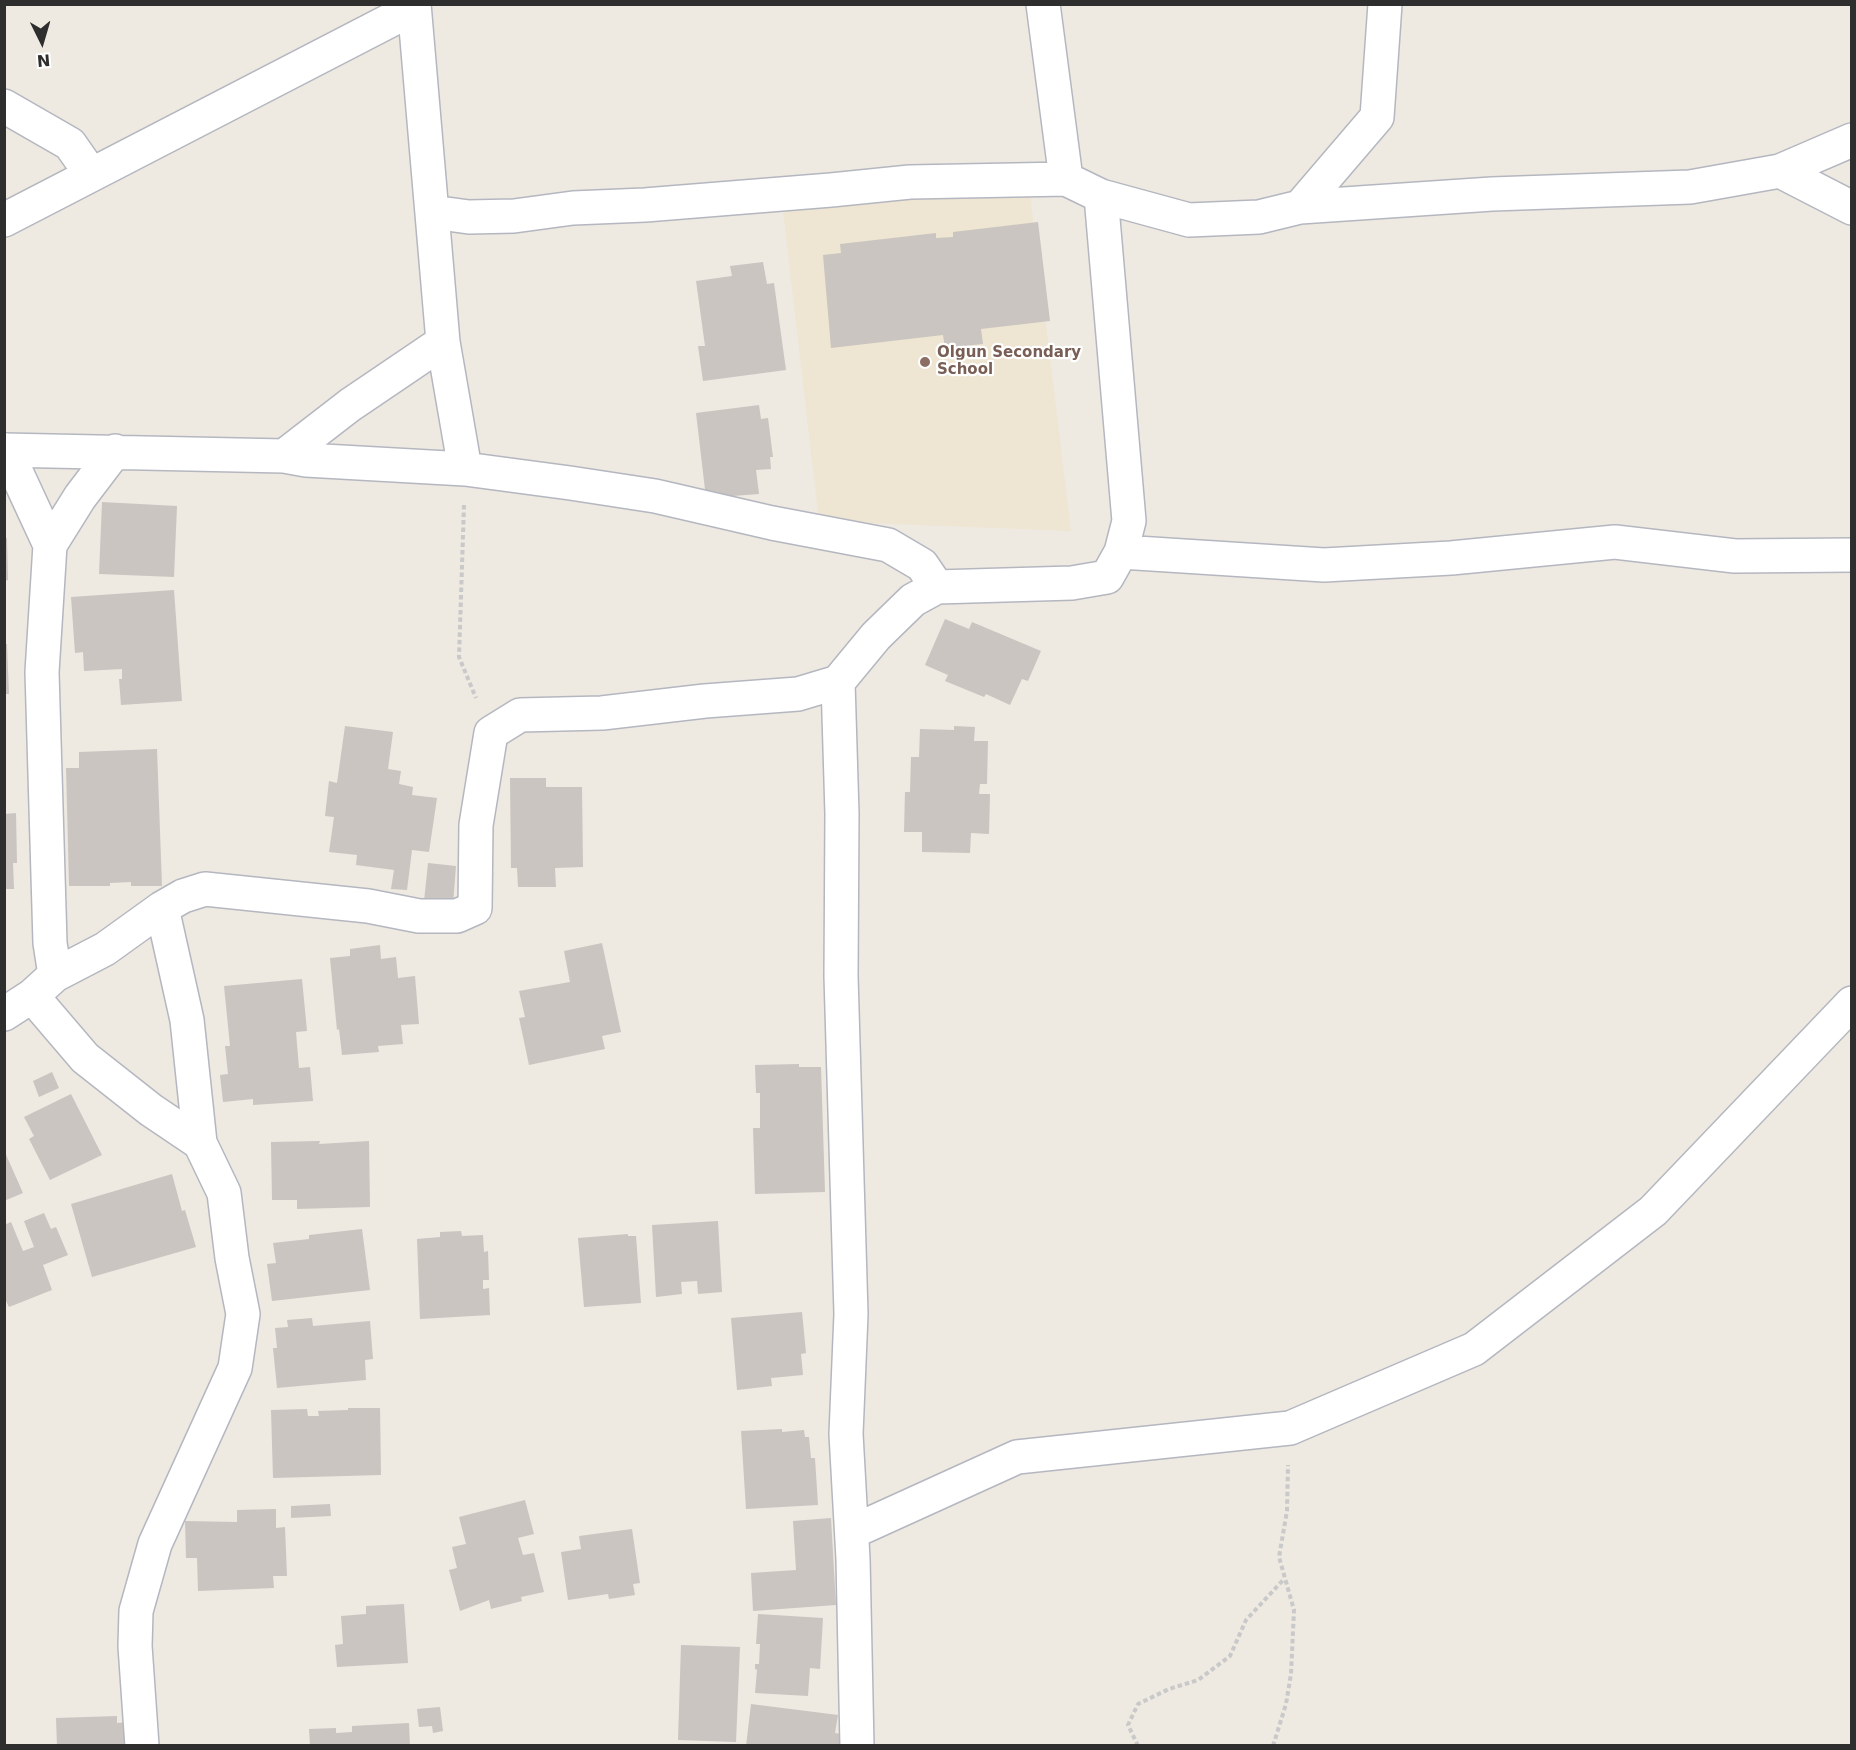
<!DOCTYPE html>
<html>
<head>
<meta charset="utf-8">
<style>
  body { margin:0 }
  #map { position:relative; width:1856px; height:1750px; overflow:hidden; background:#eee9e1; font-family:"DejaVu Sans",sans-serif }
  canvas { display:block }
  .frame { position:absolute; inset:0; border:6px solid #2e2e2e; pointer-events:none }
  .north { position:absolute; left:12px; top:12px; width:60px; height:60px; -webkit-text-stroke:4px #fff; paint-order:stroke; rotate:175deg; font-size:16px; font-weight:700; line-height:24px; text-align:center; color:#2e2e2e }
  .north::after { content:''; display:block; margin:auto; width:21px; height:27px; background:#2e2e2e; clip-path:polygon(50% 0,100% 100%,50% 72%,0 100%) }
</style>
</head>
<body>
<div id="map">
<canvas width="1856" height="1750"></canvas>
<div class="frame"></div>
<div class="north">N</div>
</div>
<script>
const c = document.querySelector('canvas').getContext('2d');
c.lineJoin = 'round';
function paint(path, color) {
  c.fillStyle = color;
  c.fill(path, 'evenodd');
}
function poly(rows) {
  const path = new Path2D();
  for (const r of rows) {
    path.moveTo(r[0], r[1]);
    for (let i = 2; i < r.length; i += 2) path.lineTo(r[i], r[i + 1]);
  }
  return path;
}
function stroke(path, color, width, dash) {
  c.strokeStyle = color;
  c.lineWidth = width;
  c.lineCap = dash ? 'butt' : 'round';
  c.setLineDash(dash || []);
  c.stroke(path);
}
function label(font, color, halo, rows, align = 'center') {
  c.font = font + ' "DejaVu Sans",sans-serif';
  c.lineWidth = 4.5;
  c.setLineDash([]);
  c.textBaseline = 'middle';
  c.strokeStyle = halo;
  c.fillStyle = color;
  for (const [text, x, y, turn = 0] of rows) {
    c.save();
    c.translate(x, y);
    c.rotate((+turn || 0) * Math.PI / 180);
    c.textAlign = isNaN(turn) ? turn : align;
    if (halo) c.strokeText(text, 0, 0);
    c.fillText(text, 0, 0);
    c.restore();
  }
}
const education = poly([
  [1030,194,1071,531,819,521,782,202]
]);
const building = poly([
  [1038,222,1050,321,981,329,983,344,945,348,943,335,831,348,823,255,841,253,840,244,936,233,936,238,953,237,953,232],
  [763,262,767,284,774,283,786,370,703,381,698,346,705,346,696,281,732,276,730,266],
  [759,405,761,419,768,418,773,457,770,457,771,469,756,470,759,494,706,498,696,413],
  [102,502,177,506,174,577,99,574],
  [4,538,7,538,8,580,4,581],
  [174,590,182,701,121,705,119,679,122,679,122,669,84,671,83,652,75,653,71,597],
  [945,619,969,629,972,622,1041,651,1028,681,1022,679,1010,705,986,694,984,697,945,681,948,675,925,665],
  [4,644,7,644,9,694,4,694],
  [345,726,393,732,388,769,401,771,399,784,413,787,412,795,437,798,429,852,412,850,407,890,391,889,394,870,356,865,357,855,329,852,334,817,325,816,329,781,337,783],
  [954,726,975,727,974,741,988,741,987,784,980,784,979,794,990,794,989,834,971,833,970,853,922,852,922,832,904,832,905,792,910,792,911,757,919,757,920,729,954,730],
  [157,749,162,886,131,886,131,882,110,883,110,886,69,886,66,768,79,768,79,752],
  [510,778,546,778,546,787,582,787,583,867,555,868,556,887,518,887,517,868,511,868],
  [16,813,17,863,13,863,14,889,4,889,4,814],
  [428,863,456,866,453,904,424,901],
  [602,943,621,1032,602,1036,605,1049,529,1065,519,1018,525,1017,519,991,570,982,564,951],
  [380,945,381,959,396,957,398,978,415,976,419,1024,401,1025,403,1044,378,1046,379,1052,342,1055,339,1029,337,1030,330,958,350,956,350,949],
  [302,979,307,1031,296,1032,299,1068,310,1067,313,1101,253,1105,253,1099,223,1102,220,1075,228,1074,225,1046,230,1046,224,986],
  [799,1064,799,1067,821,1067,825,1192,755,1194,753,1128,760,1128,760,1093,756,1093,755,1065],
  [52,1072,59,1088,39,1097,33,1081],
  [71,1094,102,1155,50,1180,29,1139,34,1136,24,1117],
  [320,1141,319,1144,369,1141,370,1207,297,1209,297,1200,272,1200,271,1142],
  [4,1150,23,1193,4,1201],
  [172,1174,182,1211,185,1210,196,1247,92,1277,71,1204],
  [44,1213,51,1229,56,1227,68,1255,43,1265,52,1290,9,1307,4,1297,4,1225,11,1222,23,1251,34,1247,24,1221],
  [718,1221,722,1292,698,1294,697,1281,681,1282,682,1294,656,1297,652,1225],
  [362,1229,370,1290,272,1301,267,1264,276,1263,273,1243,309,1239,309,1235],
  [461,1231,462,1236,483,1235,484,1252,488,1251,489,1280,483,1280,483,1289,489,1288,490,1315,420,1319,417,1239,440,1237,440,1232],
  [628,1234,628,1236,636,1236,641,1303,584,1307,578,1238],
  [802,1312,806,1353,801,1354,803,1375,771,1378,772,1386,737,1390,731,1318],
  [312,1318,313,1326,370,1321,373,1359,365,1360,366,1380,277,1388,273,1348,277,1348,275,1328,288,1327,287,1320],
  [348,1408,380,1408,381,1475,273,1478,271,1410,307,1409,308,1416,319,1416,318,1411,348,1410],
  [782,1429,782,1432,804,1430,805,1437,809,1437,811,1458,815,1458,818,1505,746,1509,741,1431],
  [525,1500,534,1534,518,1538,523,1555,534,1553,544,1592,521,1597,522,1601,491,1609,489,1600,460,1611,449,1570,457,1568,452,1547,466,1544,459,1517],
  [330,1504,331,1516,291,1518,291,1506],
  [276,1509,276,1528,285,1527,287,1576,273,1576,274,1588,198,1591,197,1558,186,1558,185,1521,237,1522,237,1510],
  [831,1518,836,1605,753,1611,751,1573,796,1570,793,1521],
  [632,1529,640,1583,633,1584,635,1595,609,1599,608,1594,568,1600,561,1552,581,1549,579,1536],
  [404,1604,408,1663,337,1667,335,1645,343,1644,341,1616,366,1614,366,1606],
  [758,1614,823,1618,820,1669,810,1668,808,1696,755,1693,757,1670,755,1669,755,1664,759,1664,760,1644,756,1644],
  [681,1645,740,1647,736,1742,678,1740],
  [751,1704,838,1715,835,1733,841,1734,839,1746,746,1746],
  [440,1707,443,1731,433,1733,432,1726,419,1727,417,1709],
  [117,1716,117,1723,130,1722,131,1746,57,1746,56,1718],
  [409,1723,410,1746,310,1746,309,1729,336,1728,336,1733,352,1732,352,1726]
]);
const path = poly([
  [464,505,459,657,476,698],
  [1138,1746,1128,1725,1138,1704,1169,1689,1198,1680,1230,1656,1246,1620,1284,1579],
  [1273,1746,1286,1704,1291,1674,1294,1610,1279,1557,1287,1511,1288,1465]
]);
const minor = poly([
  [414,4,443,342,465,469],
  [1043,4,1066,179],
  [4,106,70,144,91,174],
  [1780,171,1852,208],
  [1300,207,1492,194,1690,187,1780,171,1852,140],
  [432,212,469,217,514,216,573,208,645,205,831,190,910,182,1066,179,1101,196,1189,220,1259,217,1300,207,1377,117,1385,4],
  [4,220,414,8],
  [4,450,284,456,306,460,465,469,570,483,655,496,772,523,888,545,922,565,937,587],
  [6,450,50,545],
  [284,456,350,405,443,342],
  [1121,552,1324,565,1451,558,1615,542,1735,556,1852,555],
  [162,908,187,1020,200,1143],
  [55,975,50,943,42,672,50,545,80,497,115,451],
  [32,996,55,975,105,949,162,908,183,896,205,889,368,906,419,916,457,916,475,908,476,825,491,733,520,715,602,713,705,701,798,694,838,682],
  [4,1014,32,996,85,1058,151,1110,200,1143,224,1193,232,1258,243,1314,235,1368,155,1544,136,1611,135,1646,142,1746],
  [852,1532,1017,1457,1290,1428,1474,1349,1653,1211,1852,1003],
  [857,1746,853,1559,846,1434,851,1314,841,976,842,814,838,682,876,636,913,600,937,587,1072,583,1107,577,1121,552,1129,521,1101,196]
]);
const markers = [
  [925,362,6,"#8d6e63"]
];
const educationNames = [
  ["Olgun Secondary",937,353],
  ["School",937,370]
];
paint(education, '#eee5d2');
paint(building, '#cac5c0');
stroke(minor, '#b5b7c0', 36);
stroke(path, '#c9c9c9', 4, [4.5, 3]);
stroke(minor, '#fff', 33);
for (const [x, y, r, color] of markers) {
  const dot = new Path2D();
  dot.arc(x, y, r, 0, 2 * Math.PI);
  c.fillStyle = color;
  c.fill(dot);
  stroke(dot, '#fff', 2);
}
label('bold 15px', '#785e54', '#fff', educationNames, 'left');
</script>
</body>
</html>
